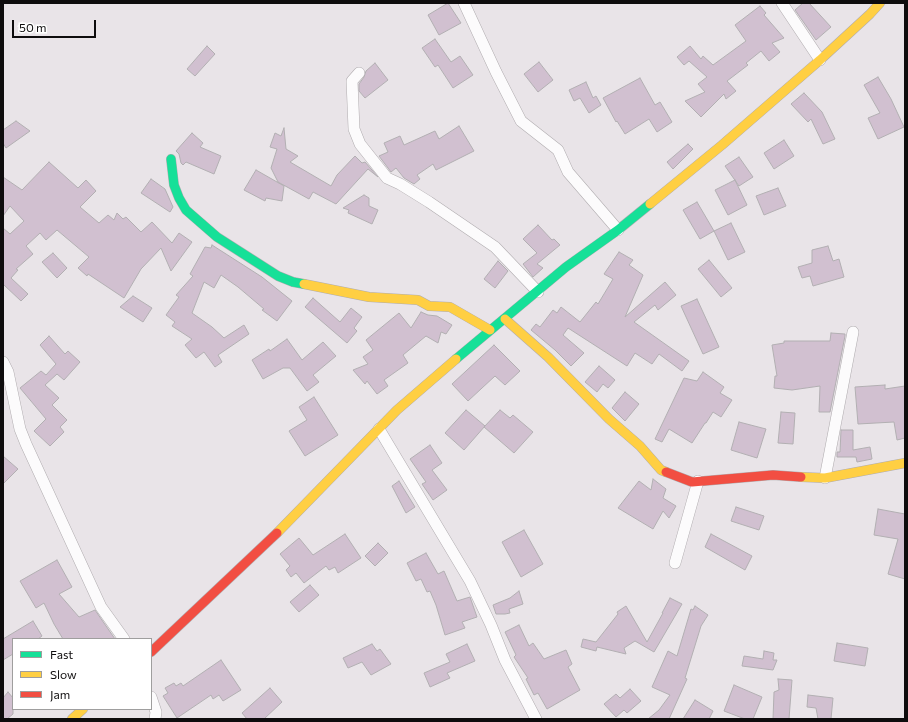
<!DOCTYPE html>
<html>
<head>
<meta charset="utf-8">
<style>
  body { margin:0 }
  #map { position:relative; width:908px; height:722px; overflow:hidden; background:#e9e4e8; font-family:Commissioner,sans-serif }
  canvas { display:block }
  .frame { position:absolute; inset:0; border:4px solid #0e0c0d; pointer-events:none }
  .legend { position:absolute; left:12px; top:638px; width:140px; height:72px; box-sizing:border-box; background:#fff; border:1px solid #9f9e9e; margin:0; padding:5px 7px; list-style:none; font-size:12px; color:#0e0c0d }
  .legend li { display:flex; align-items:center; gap:8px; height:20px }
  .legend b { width:20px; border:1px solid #9f9e9e }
  .scale { position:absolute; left:12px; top:20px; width:84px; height:18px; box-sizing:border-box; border:2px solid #0e0c0d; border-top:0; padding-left:5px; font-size:12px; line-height:14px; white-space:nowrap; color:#0e0c0d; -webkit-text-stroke:3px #fff; paint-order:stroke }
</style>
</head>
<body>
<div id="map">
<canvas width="908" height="722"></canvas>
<div class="frame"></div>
<ul class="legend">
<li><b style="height:5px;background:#16e098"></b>Fast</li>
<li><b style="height:5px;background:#ffcf43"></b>Slow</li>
<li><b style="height:5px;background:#f24e42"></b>Jam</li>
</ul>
<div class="scale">50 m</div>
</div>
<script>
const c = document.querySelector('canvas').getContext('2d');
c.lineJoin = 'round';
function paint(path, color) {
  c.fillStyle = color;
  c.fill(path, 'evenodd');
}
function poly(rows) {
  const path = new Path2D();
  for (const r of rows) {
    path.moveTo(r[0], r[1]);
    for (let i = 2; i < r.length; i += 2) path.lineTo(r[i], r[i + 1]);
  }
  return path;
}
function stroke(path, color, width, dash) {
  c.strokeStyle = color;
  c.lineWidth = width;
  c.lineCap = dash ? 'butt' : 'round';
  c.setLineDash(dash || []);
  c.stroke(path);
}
const building = poly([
  [448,3,461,23,439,35,428,15,448,3],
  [803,3,809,3,831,27,816,40,795,10,803,3],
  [760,6,766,13,764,15,784,38,772,43,780,52,769,61,761,51,746,63,748,65,727,81,736,91,726,99,724,94,701,117,685,101,705,92,698,84,707,77,689,61,684,65,677,57,690,46,701,59,703,56,713,65,746,41,735,25,760,6],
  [435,39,451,62,460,56,473,75,453,88,438,65,435,67,422,48,435,39],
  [207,46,215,54,195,76,187,69,207,46],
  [539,62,553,80,538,92,524,74,539,62],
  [375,63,388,80,365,98,359,91,359,84,364,77,366,71,375,63],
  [878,77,891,99,904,127,878,139,868,118,880,113,864,85,878,77],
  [640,78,655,105,660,102,672,122,657,132,649,119,625,134,617,121,616,122,603,98,640,78],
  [586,82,593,98,596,96,601,105,589,113,580,98,574,101,569,90,586,82],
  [804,93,822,112,835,139,823,144,811,119,808,122,791,104,804,93],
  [16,121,30,131,6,148,3,143,3,130,16,121],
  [459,126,474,151,436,170,433,164,417,175,420,179,414,184,404,178,396,168,391,172,379,156,388,152,384,143,400,136,404,145,435,131,439,139,459,126],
  [284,128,286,149,298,156,290,162,331,186,337,175,355,156,362,163,365,162,378,177,368,169,336,204,313,192,309,199,278,182,271,168,277,149,270,147,275,133,281,136,284,128],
  [192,133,203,143,200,147,221,156,214,174,186,162,183,165,181,163,179,154,176,151,192,133],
  [784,140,794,156,774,169,764,153,784,140],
  [688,144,693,149,673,169,667,162,688,144],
  [739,157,753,177,739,186,725,166,739,157],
  [49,162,78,188,86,180,96,191,80,207,99,223,108,215,114,220,117,213,123,219,126,217,141,232,152,222,172,243,179,233,192,242,171,271,161,248,141,269,124,298,88,274,87,276,78,268,89,257,57,230,46,240,40,233,26,246,33,254,16,269,18,270,11,278,28,294,21,301,4,285,3,286,3,228,10,234,24,221,10,206,3,216,3,177,22,190,49,162],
  [256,170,284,186,282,201,266,198,265,201,244,190,256,170],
  [151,179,165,189,173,207,170,212,141,193,151,179],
  [735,180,747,205,728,215,715,190,735,180],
  [778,188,786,206,764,215,756,196,778,188],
  [364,195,369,198,369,206,378,210,372,224,348,213,349,210,343,208,364,195],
  [697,202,714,231,700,239,683,210,697,202],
  [731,223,745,252,728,260,714,231,731,223],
  [538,225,552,240,554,239,560,245,537,264,543,268,533,277,523,264,537,253,523,239,538,225],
  [212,245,262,277,292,301,277,321,262,310,264,309,238,287,221,275,214,288,204,282,192,313,212,327,224,338,244,325,249,334,218,355,222,362,215,367,204,352,196,358,185,345,192,339,172,326,175,322,166,315,179,297,176,295,193,276,190,274,205,247,211,248,212,245],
  [828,246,833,261,839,259,844,277,813,286,810,276,802,278,798,267,812,263,812,250,828,246],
  [619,252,633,260,629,265,643,275,625,317,665,282,676,295,658,310,655,305,634,322,689,361,682,371,659,354,652,364,635,353,627,366,568,328,563,335,584,353,571,366,555,350,531,330,536,324,540,327,553,310,557,313,561,307,580,322,596,302,598,304,613,279,604,274,619,252],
  [53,253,67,268,57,278,42,262,53,253],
  [709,260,732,288,721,297,698,269,709,260],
  [498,261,508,271,495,288,484,279,498,261],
  [133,296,152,308,143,322,120,307,133,296],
  [313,298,340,322,351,308,362,317,354,328,357,331,347,343,305,307,313,298],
  [697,299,719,347,703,354,681,306,697,299],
  [421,312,428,315,437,316,452,325,446,334,441,332,438,343,426,336,403,355,408,363,384,380,388,386,377,394,367,381,365,384,353,370,368,364,363,357,373,350,366,340,399,313,411,328,421,312],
  [831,333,845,334,845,336,830,412,819,412,820,386,792,390,774,388,775,376,777,376,772,345,784,343,784,341,830,341,831,333],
  [49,336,65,354,68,351,80,362,64,380,57,374,45,385,59,398,52,405,67,420,60,427,64,432,50,446,34,431,46,419,20,388,41,371,46,375,56,364,40,345,49,336],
  [287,339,302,360,323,342,336,356,313,375,319,382,307,391,290,368,283,368,263,379,252,360,269,349,270,351,287,339],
  [494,345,520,371,505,385,495,376,468,401,452,384,494,345],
  [599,366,615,380,608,388,603,384,597,392,585,382,599,366],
  [703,372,724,387,720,393,732,400,721,417,713,412,706,423,705,423,692,443,669,429,662,442,655,439,684,378,697,381,703,372],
  [885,385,885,389,905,386,905,438,897,440,894,422,858,424,855,387,885,385],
  [625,392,639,404,625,421,612,408,625,392],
  [314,397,338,435,305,456,289,431,307,420,299,407,314,397],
  [466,410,485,426,464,450,445,433,466,410],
  [500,410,510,418,513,415,533,432,514,453,484,427,500,410],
  [781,412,795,413,793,444,778,443,781,412],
  [739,422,766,429,757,458,731,450,739,422],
  [841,430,853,430,853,450,870,447,872,459,857,462,856,457,837,457,837,452,840,452,841,430],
  [430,445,442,463,432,470,447,490,433,500,422,484,426,482,410,459,430,445],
  [3,456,18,469,3,484,3,456],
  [653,479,666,489,663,498,676,506,669,518,663,511,653,529,618,508,639,481,651,490,653,479],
  [399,481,415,507,406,513,392,486,399,481],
  [736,507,764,516,759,530,731,521,736,507],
  [878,509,905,514,905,579,888,574,898,539,874,535,878,509],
  [524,530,543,564,521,577,502,542,524,530],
  [345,534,361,558,338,573,335,567,329,570,326,566,304,583,296,573,291,577,286,570,290,566,280,554,299,538,313,555,345,534],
  [711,534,752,556,745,570,705,547,711,534],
  [378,543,388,553,375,566,365,556,378,543],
  [426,553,438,574,444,571,457,601,470,597,477,617,462,622,465,628,445,635,436,605,430,591,427,592,421,579,416,581,407,563,426,553],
  [57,560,72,587,59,594,79,617,95,610,115,639,63,639,54,624,44,603,36,608,20,581,57,560],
  [310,585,319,595,299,612,290,602,310,585],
  [519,591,523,604,509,609,510,613,505,614,496,614,493,605,510,598,519,591],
  [670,598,682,604,654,652,635,641,624,648,626,654,597,647,596,651,581,647,583,639,596,642,618,614,617,612,626,606,647,642,663,613,662,613,670,598],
  [695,606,708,615,701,626,685,678,687,679,669,719,648,719,659,710,670,695,652,687,668,651,677,656,691,609,693,610,695,606],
  [33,621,42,636,38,639,13,639,13,654,3,660,3,639,33,621],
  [519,625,529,646,533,643,544,659,566,650,572,664,568,667,580,690,547,709,538,693,534,695,526,679,528,678,514,657,516,655,505,632,519,625],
  [837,643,868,648,865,666,834,661,837,643],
  [372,644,377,651,380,649,391,664,371,675,362,662,348,668,343,658,372,644],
  [467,644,475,661,447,673,450,678,430,687,424,673,450,662,446,654,467,644],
  [764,651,774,653,773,660,777,660,773,670,742,666,744,656,763,659,764,651],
  [221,660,241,690,223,701,219,695,213,699,211,695,177,718,163,696,168,693,165,688,174,683,176,686,181,683,183,686,221,660],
  [778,679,792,680,789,719,773,719,774,692,779,690,778,679],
  [734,685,762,697,753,719,745,719,724,711,734,685],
  [270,688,282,702,264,719,247,719,242,713,270,688],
  [630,689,641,701,627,713,624,710,616,717,604,704,616,694,620,698,630,689],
  [8,692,13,698,13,714,7,719,3,719,3,698,8,692],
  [808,695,833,698,831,719,818,719,816,708,807,707,808,695],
  [695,700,713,711,709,719,683,719,695,700]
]);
const street = poly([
  [464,3,496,72,521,121,558,150,568,172,618,230],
  [782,3,820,60],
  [359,73,352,81,354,129,360,144,387,178,400,184,429,202,495,247,538,292],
  [3,362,8,372,20,429,26,444,101,607,124,639],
  [379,429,470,581,491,625,505,660,536,719],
  [825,478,853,332],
  [675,563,698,481],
  [151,697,156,712,155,719]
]);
const fast = poly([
  [171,159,174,185,179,198,186,210,217,237,278,276,293,282,304,284],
  [456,359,566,267,618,230,650,204]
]);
const slow = poly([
  [650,204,722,145,820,60,870,14,880,3],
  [304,284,369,297,418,300,429,306,450,307,490,330],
  [505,319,548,357,609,419,640,446,661,470,666,472],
  [801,477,825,478,905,463],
  [277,533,397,410,456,359],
  [72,719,83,709]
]);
const jam = poly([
  [666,472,692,482,773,475,801,477],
  [151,652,277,533]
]);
paint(building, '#d1c0d0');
stroke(building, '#b2afb2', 1);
stroke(street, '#b0acaf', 12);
stroke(fast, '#b0acaf', 10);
stroke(slow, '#b0acaf', 10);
stroke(jam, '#b0acaf', 10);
stroke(street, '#fcfbfc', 11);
stroke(fast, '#16e098', 9);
stroke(slow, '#ffcf43', 9);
stroke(jam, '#f24e42', 9);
</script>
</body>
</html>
